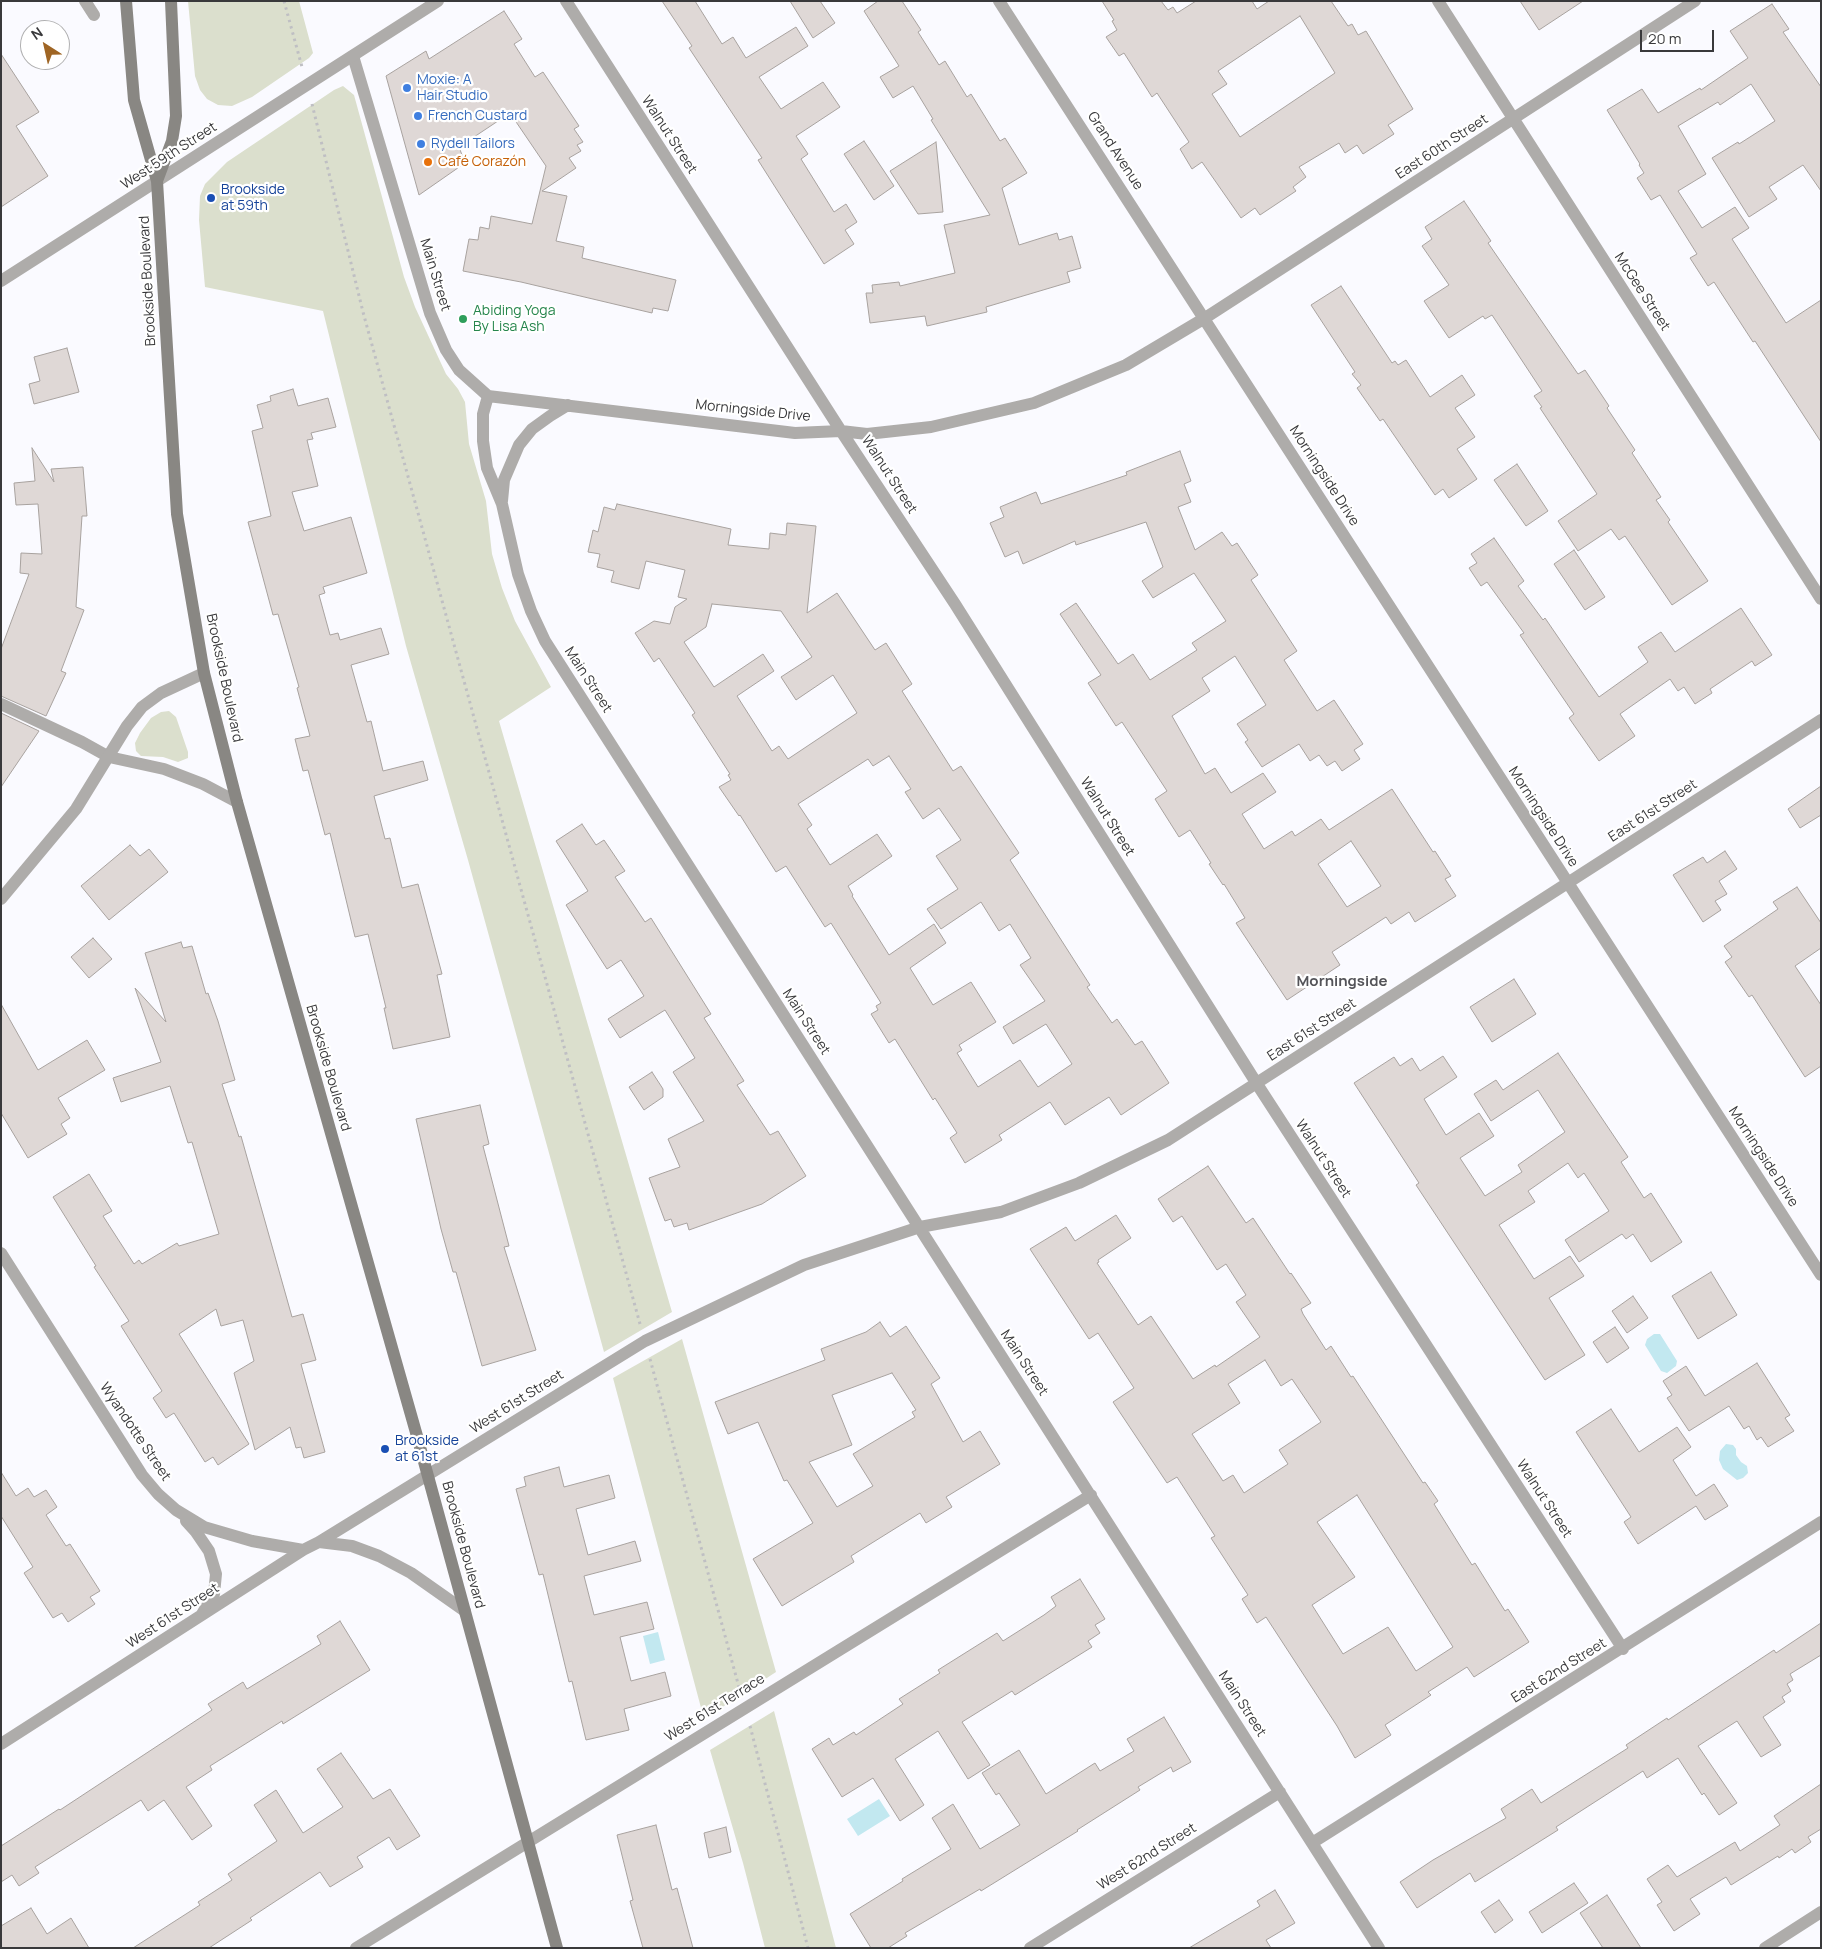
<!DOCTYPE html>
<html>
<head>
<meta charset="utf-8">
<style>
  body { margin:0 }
  #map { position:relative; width:1822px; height:1949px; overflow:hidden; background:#fafaff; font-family:Manrope,sans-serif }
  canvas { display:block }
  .frame { position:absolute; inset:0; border:2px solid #39393b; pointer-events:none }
  .north { position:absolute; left:20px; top:20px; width:50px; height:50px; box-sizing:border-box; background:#fff; border:1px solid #b0b0b1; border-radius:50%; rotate:325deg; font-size:14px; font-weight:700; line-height:20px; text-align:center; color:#39393b }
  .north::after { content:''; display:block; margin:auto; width:18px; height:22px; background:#9f6524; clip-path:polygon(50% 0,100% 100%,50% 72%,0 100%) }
  .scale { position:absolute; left:1640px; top:30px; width:74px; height:22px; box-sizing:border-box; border:2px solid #39393b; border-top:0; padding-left:6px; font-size:15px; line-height:18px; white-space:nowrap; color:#39393b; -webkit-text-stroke:4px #fff; paint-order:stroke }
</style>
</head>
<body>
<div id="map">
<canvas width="1822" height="1949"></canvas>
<div class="frame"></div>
<div class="north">N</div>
<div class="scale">20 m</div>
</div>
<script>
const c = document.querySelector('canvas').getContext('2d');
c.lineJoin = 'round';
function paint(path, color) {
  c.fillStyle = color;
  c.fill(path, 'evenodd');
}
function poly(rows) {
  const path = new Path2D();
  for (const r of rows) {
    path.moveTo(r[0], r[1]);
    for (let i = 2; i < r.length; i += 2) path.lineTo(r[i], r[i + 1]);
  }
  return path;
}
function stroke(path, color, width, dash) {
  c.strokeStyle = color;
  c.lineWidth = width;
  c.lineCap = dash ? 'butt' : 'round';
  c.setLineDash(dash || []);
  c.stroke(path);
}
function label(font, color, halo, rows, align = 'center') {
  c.font = font + ' Manrope,sans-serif';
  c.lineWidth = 4.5;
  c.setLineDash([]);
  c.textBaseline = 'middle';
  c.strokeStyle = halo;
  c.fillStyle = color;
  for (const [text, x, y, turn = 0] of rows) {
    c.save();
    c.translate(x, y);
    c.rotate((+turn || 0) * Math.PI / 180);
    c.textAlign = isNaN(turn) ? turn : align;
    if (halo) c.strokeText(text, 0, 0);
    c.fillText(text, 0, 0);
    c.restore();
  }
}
const green = poly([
  [188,1,299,1,313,53,309,58,252,97,232,106,218,105,207,99,200,90,195,76],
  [343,86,354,95,404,277,415,307,446,374,458,389,465,402,469,444,486,501,492,554,502,588,515,621,551,687,499,721,672,1312,604,1352,468,860,406,646,323,311,205,287,199,220,200,196,205,184,227,162,334,90],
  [169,711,176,717,188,752,188,758,178,762,163,757,141,756,136,751,135,743,140,733,151,718,161,712],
  [682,1339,776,1672,704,1719,613,1378],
  [774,1711,836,1948,765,1948,743,1863,710,1750]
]);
const water = poly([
  [1654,1334,1660,1334,1677,1361,1676,1366,1667,1373,1661,1371,1645,1345,1647,1339],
  [1726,1444,1733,1445,1736,1449,1736,1455,1741,1462,1747,1466,1748,1473,1743,1478,1737,1480,1723,1469,1719,1460,1720,1451],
  [658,1632,665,1660,650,1664,643,1636],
  [879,1799,890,1816,858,1836,847,1819]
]);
const building = poly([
  [662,1,695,1,722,44,733,37,746,58,796,27,808,46,759,77,781,109,823,82,840,107,796,136,808,154,801,159,834,212,846,204,857,222,845,230,854,244,824,264,758,160,762,158,689,48,692,46,662,1],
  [790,1,820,1,835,23,813,38,790,1],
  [878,1,902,1,921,30,918,32,939,65,945,61,967,97,971,94,1000,141,1005,138,1027,173,1002,188,1019,245,1057,233,1059,240,1072,236,1081,268,1067,272,1070,282,986,307,987,312,927,326,925,316,870,323,866,293,873,293,872,285,899,282,900,286,955,273,944,225,990,215,931,120,933,119,913,86,893,98,880,77,899,66,864,11,878,1],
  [1102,1,1161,1,1168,10,1173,7,1177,13,1196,1,1252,1,1257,9,1269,1,1331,1,1348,26,1352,24,1358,35,1366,31,1413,109,1388,125,1394,134,1363,154,1357,145,1345,153,1339,143,1299,167,1306,177,1293,187,1296,191,1260,215,1255,208,1241,218,1202,162,1192,169,1180,149,1189,142,1157,93,1152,97,1124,53,1119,56,1106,37,1117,30,1112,21,1114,20,1102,1],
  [1300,16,1335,73,1240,137,1212,94,1227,84,1218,71,1300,16],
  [1520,1,1583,1,1539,30,1520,1],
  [1772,4,1789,29,1783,32,1821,87,1821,191,1803,165,1769,187,1777,199,1749,217,1712,158,1738,142,1739,144,1775,121,1751,84,1720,105,1718,102,1678,126,1706,174,1678,191,1702,228,1735,207,1749,228,1732,239,1786,323,1821,300,1821,442,1755,341,1753,342,1714,282,1708,286,1690,258,1697,254,1660,195,1651,200,1637,178,1644,173,1639,165,1640,164,1607,110,1642,89,1658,113,1700,88,1701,90,1748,58,1730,31,1772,4],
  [504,11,522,39,514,44,535,77,543,72,579,126,574,129,583,142,577,145,581,151,569,158,576,168,542,191,567,196,556,241,584,247,582,258,676,280,668,311,653,308,652,313,521,282,463,271,469,239,478,240,480,227,489,229,491,216,532,224,546,166,510,113,459,147,465,163,419,195,386,76,426,51,429,59,504,11],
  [1,54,39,112,16,126,48,176,1,207,1,54],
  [864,141,894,186,874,200,844,154,864,141],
  [936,142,943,212,918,214,890,171,936,142],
  [1464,201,1491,241,1488,243,1578,374,1585,370,1609,406,1607,408,1635,450,1632,453,1661,497,1656,500,1670,520,1668,522,1708,581,1672,605,1625,536,1619,540,1611,529,1578,551,1558,521,1597,494,1540,408,1542,407,1534,396,1542,391,1492,315,1485,319,1483,316,1449,338,1424,301,1449,285,1422,246,1432,239,1425,227,1464,201],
  [1341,286,1392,363,1395,361,1398,365,1406,360,1430,397,1462,375,1475,395,1455,408,1475,437,1457,449,1477,479,1449,498,1443,489,1435,495,1383,419,1380,421,1357,388,1361,385,1352,374,1355,372,1311,305,1341,286],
  [67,348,79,392,34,404,29,384,40,381,34,357,67,348],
  [293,389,298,406,328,398,336,427,311,433,313,439,307,440,318,486,292,492,304,531,351,517,367,573,323,587,325,593,319,595,330,635,338,633,340,640,381,628,389,654,351,665,367,722,371,721,383,771,423,761,428,780,374,796,385,839,390,838,402,888,418,884,442,974,437,975,450,1037,393,1049,384,1008,386,1008,368,934,355,937,330,833,325,835,308,770,303,771,295,739,310,736,297,688,299,687,278,614,273,615,248,522,271,516,252,431,263,428,257,405,271,401,270,396,293,389],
  [32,448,54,482,51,469,83,467,87,516,82,516,76,607,84,610,61,671,66,673,46,716,1,696,1,649,29,574,20,573,21,553,42,554,38,504,16,505,14,483,35,481,32,448],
  [1180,451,1191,481,1184,484,1191,502,1178,507,1195,550,1222,532,1232,546,1237,543,1258,575,1251,580,1297,651,1284,660,1317,711,1334,700,1363,744,1354,750,1360,759,1342,771,1335,761,1327,766,1319,755,1310,761,1299,744,1262,767,1245,742,1248,740,1237,724,1266,705,1235,656,1202,678,1210,691,1172,716,1205,774,1215,768,1231,793,1263,773,1276,792,1242,814,1264,849,1292,831,1295,836,1321,819,1329,830,1392,789,1433,852,1435,851,1451,876,1445,879,1456,896,1415,922,1409,912,1391,924,1386,917,1332,952,1340,965,1287,1000,1236,923,1245,918,1224,884,1223,885,1209,864,1211,863,1190,830,1179,837,1155,799,1167,791,1122,722,1116,726,1088,683,1101,675,1060,614,1076,603,1118,664,1133,654,1150,680,1197,650,1192,643,1226,621,1194,573,1153,598,1142,581,1163,567,1146,522,1076,545,1075,541,1023,564,1018,551,1005,557,990,523,1004,517,1000,507,1036,492,1041,504,1127,475,1126,472,1180,451],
  [1351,841,1381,886,1347,907,1318,864,1351,841],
  [1517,464,1548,511,1526,526,1494,480,1517,464],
  [617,504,731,529,728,545,769,549,770,533,786,535,787,523,816,526,807,613,837,593,875,650,886,643,912,684,902,691,953,771,961,766,1019,853,1010,860,1090,985,1087,987,1112,1023,1117,1019,1135,1045,1142,1041,1169,1083,1121,1115,1109,1097,1065,1125,1050,1102,999,1135,1002,1140,965,1163,950,1138,957,1133,935,1098,933,1100,895,1039,889,1043,871,1014,878,1010,876,1006,881,1003,831,923,825,927,786,866,776,872,740,815,739,816,719,787,731,780,728,775,730,774,692,715,695,713,659,658,654,662,635,633,654,621,670,624,675,607,687,599,678,597,685,570,646,561,639,589,611,582,614,571,597,567,600,554,588,552,593,530,598,532,604,507,615,510,617,504],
  [712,604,781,611,812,657,781,677,796,700,833,675,857,713,788,759,779,746,772,751,737,696,774,671,763,654,714,687,684,642,706,627,712,604],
  [889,756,911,789,905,792,923,819,939,808,961,840,936,856,958,889,927,909,941,929,981,902,999,931,1010,924,1031,958,1020,965,1045,1001,1003,1027,1013,1044,1046,1024,1072,1064,1038,1087,1020,1060,978,1087,957,1053,962,1050,959,1045,996,1022,971,982,933,1005,910,968,946,943,934,924,889,955,852,896,853,895,848,886,892,856,877,834,830,865,807,829,812,825,798,804,868,759,873,766,889,756],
  [1494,538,1524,581,1518,586,1543,620,1545,618,1599,697,1648,662,1638,647,1661,632,1675,652,1741,608,1772,655,1755,666,1752,661,1710,689,1712,693,1695,704,1684,687,1678,691,1670,679,1620,714,1635,736,1599,761,1569,718,1574,714,1520,635,1524,633,1487,582,1481,586,1469,568,1477,563,1471,554,1494,538],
  [1574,550,1605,597,1585,610,1554,564,1574,550],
  [1,713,39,731,1,787,1,713],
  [1821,786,1821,815,1800,828,1788,809,1821,786],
  [582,824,596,845,604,840,625,871,615,877,645,922,651,918,711,1014,704,1018,744,1081,737,1085,770,1135,778,1131,806,1176,762,1204,689,1230,687,1223,674,1227,671,1219,665,1221,649,1178,680,1167,668,1139,704,1121,673,1072,695,1058,665,1010,620,1038,608,1019,644,996,621,960,607,969,566,905,588,891,556,841,582,824],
  [130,845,140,856,149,849,168,872,109,920,81,886,130,845],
  [1725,851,1737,869,1719,881,1727,894,1715,901,1721,910,1703,922,1673,875,1703,857,1707,863,1725,851],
  [1797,887,1821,923,1821,948,1795,966,1821,1005,1821,1066,1805,1077,1752,995,1749,997,1725,962,1732,957,1724,946,1778,909,1773,902,1797,887],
  [93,938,112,959,89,978,71,957,93,938],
  [181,942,183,948,192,946,206,994,208,993,218,1021,235,1080,222,1084,239,1137,241,1136,292,1317,303,1314,316,1360,301,1364,325,1452,304,1458,301,1447,296,1448,290,1427,255,1450,234,1373,254,1361,243,1320,221,1326,216,1309,179,1334,249,1444,218,1465,213,1457,205,1462,174,1413,166,1418,153,1398,162,1391,121,1326,129,1321,94,1267,96,1266,53,1197,89,1174,112,1211,103,1216,134,1264,139,1260,142,1264,177,1243,179,1246,219,1234,192,1142,188,1143,170,1086,121,1102,113,1078,161,1062,135,988,166,1022,145,953,181,942],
  [1514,979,1536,1014,1492,1042,1470,1007,1514,979],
  [1,1004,38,1070,87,1040,105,1070,58,1098,70,1118,61,1124,67,1134,28,1158,1,1113,1,1004],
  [1558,1053,1628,1157,1621,1162,1644,1198,1651,1193,1682,1242,1651,1262,1633,1234,1626,1239,1622,1234,1579,1262,1565,1240,1609,1211,1584,1173,1578,1178,1568,1163,1528,1191,1535,1202,1499,1225,1534,1279,1570,1256,1584,1276,1549,1298,1585,1355,1545,1380,1416,1185,1419,1183,1354,1083,1394,1057,1400,1066,1412,1058,1420,1071,1443,1056,1457,1077,1424,1099,1446,1135,1479,1113,1494,1136,1460,1158,1485,1196,1522,1172,1518,1165,1565,1132,1538,1090,1491,1121,1474,1094,1496,1080,1503,1090,1558,1053],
  [652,1072,663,1089,663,1097,644,1110,629,1087,652,1072],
  [480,1105,489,1144,483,1146,509,1246,504,1247,536,1350,482,1366,456,1272,453,1272,441,1229,416,1119,480,1105],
  [1208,1166,1246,1223,1253,1218,1290,1274,1291,1273,1311,1303,1301,1309,1303,1314,1326,1350,1331,1346,1351,1377,1353,1376,1423,1483,1425,1482,1438,1501,1434,1504,1472,1565,1475,1563,1505,1611,1508,1609,1529,1642,1474,1677,1467,1667,1428,1692,1431,1695,1385,1725,1391,1735,1355,1758,1337,1726,1266,1617,1257,1623,1242,1599,1248,1595,1211,1538,1215,1536,1177,1477,1167,1483,1113,1402,1134,1388,1098,1333,1089,1339,1030,1249,1066,1227,1075,1241,1116,1215,1131,1238,1098,1260,1099,1262,1097,1263,1138,1325,1151,1316,1193,1379,1215,1365,1216,1367,1260,1337,1236,1302,1246,1295,1226,1264,1217,1270,1182,1216,1173,1222,1158,1199,1208,1166],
  [1265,1360,1281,1386,1292,1379,1321,1422,1279,1450,1288,1464,1244,1493,1233,1475,1223,1481,1192,1434,1240,1403,1228,1384,1265,1360],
  [1357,1495,1453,1647,1416,1671,1388,1627,1343,1654,1312,1605,1355,1577,1317,1522,1357,1495],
  [1711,1272,1737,1315,1698,1339,1672,1296,1711,1272],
  [1633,1296,1648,1318,1627,1333,1612,1311,1633,1296],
  [880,1322,890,1337,906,1326,940,1378,931,1384,963,1442,980,1431,1000,1464,946,1497,952,1507,926,1523,920,1513,851,1556,854,1562,782,1606,753,1559,813,1523,787,1480,784,1481,758,1422,728,1434,715,1402,825,1360,821,1349,866,1332,880,1322],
  [892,1373,916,1410,912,1412,915,1417,853,1454,873,1486,837,1507,809,1462,852,1445,832,1395,892,1373],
  [1615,1327,1629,1348,1607,1363,1593,1342,1615,1327],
  [1757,1363,1790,1415,1785,1418,1794,1431,1768,1447,1761,1437,1757,1440,1749,1426,1744,1429,1729,1406,1689,1431,1667,1398,1672,1395,1663,1381,1686,1366,1705,1396,1757,1363],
  [1611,1409,1639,1452,1677,1427,1691,1447,1673,1460,1696,1496,1714,1484,1728,1506,1705,1520,1696,1506,1638,1544,1624,1522,1631,1517,1576,1432,1611,1409],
  [559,1467,564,1487,609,1475,615,1498,576,1509,588,1555,635,1541,641,1561,584,1576,594,1615,647,1602,654,1629,620,1637,631,1681,665,1672,671,1696,624,1709,629,1730,586,1740,572,1681,569,1682,543,1574,539,1575,516,1489,526,1486,524,1477,559,1467],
  [1,1472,16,1496,28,1488,34,1497,46,1490,57,1507,46,1515,66,1546,70,1544,100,1591,90,1597,95,1604,68,1622,62,1613,53,1618,24,1573,33,1567,1,1516,1,1472],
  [1080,1579,1105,1619,1095,1625,1100,1633,1088,1641,1092,1647,1015,1695,1012,1691,962,1722,990,1765,968,1779,938,1731,895,1759,924,1805,900,1821,873,1778,842,1797,812,1749,829,1738,833,1745,854,1732,856,1735,903,1704,899,1699,940,1673,938,1670,997,1633,1003,1641,1044,1615,1056,1606,1051,1597,1080,1579],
  [340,1621,370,1670,283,1724,282,1721,210,1766,212,1770,186,1787,212,1826,192,1840,164,1800,148,1811,141,1800,35,1867,39,1873,19,1886,12,1875,1,1882,1,1846,59,1809,60,1810,212,1710,208,1704,243,1682,247,1689,321,1644,317,1636,340,1621],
  [1821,1623,1821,1655,1790,1674,1793,1680,1787,1684,1791,1691,1782,1697,1785,1702,1763,1717,1781,1745,1761,1757,1737,1721,1698,1746,1737,1803,1719,1815,1704,1793,1702,1795,1678,1758,1647,1778,1643,1771,1556,1827,1558,1830,1475,1882,1470,1873,1417,1908,1400,1882,1433,1860,1506,1818,1501,1809,1532,1789,1541,1803,1628,1748,1626,1745,1667,1718,1668,1720,1774,1650,1776,1653,1821,1623],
  [1164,1717,1191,1762,1173,1772,1171,1767,1138,1787,1140,1790,1077,1830,1078,1831,981,1891,980,1889,905,1933,907,1936,888,1948,871,1948,850,1914,903,1881,902,1879,951,1849,932,1818,953,1804,980,1849,1020,1825,999,1793,996,1795,982,1773,1019,1750,1046,1794,1095,1763,1100,1771,1134,1751,1127,1739,1164,1717],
  [341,1753,373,1799,390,1789,420,1836,397,1850,389,1837,357,1857,363,1867,330,1887,320,1872,250,1918,252,1920,209,1948,133,1948,200,1905,198,1902,232,1880,228,1874,277,1841,254,1805,276,1790,303,1833,343,1807,317,1769,341,1753],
  [1821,1784,1821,1829,1808,1837,1811,1842,1795,1853,1792,1849,1779,1858,1778,1856,1731,1885,1726,1877,1690,1899,1700,1914,1674,1931,1657,1905,1662,1902,1647,1879,1668,1865,1677,1877,1735,1842,1740,1851,1780,1825,1774,1816,1821,1784],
  [656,1825,672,1890,677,1888,693,1948,643,1948,630,1901,633,1900,617,1835,656,1825],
  [726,1827,731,1852,709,1858,704,1833,726,1827],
  [1574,1883,1588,1903,1542,1933,1529,1912,1574,1883],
  [1275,1890,1295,1923,1266,1940,1271,1948,1189,1948,1260,1906,1257,1901,1275,1890],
  [1607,1895,1641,1948,1603,1948,1580,1913,1607,1895],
  [1499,1900,1513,1920,1495,1933,1481,1912,1499,1900],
  [31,1908,47,1934,71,1918,89,1948,1,1948,1,1926,31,1908]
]);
const path = poly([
  [284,1,302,67],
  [312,104,363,312,640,1324],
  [650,1359,740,1691],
  [750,1726,808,1948]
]);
const service = poly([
  [1,704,82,742,109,757]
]);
const minor = poly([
  [85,1,94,15],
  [566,1,841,431,955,604,1257,1084,1623,1649],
  [999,1,1821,1275],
  [1438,1,1821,599],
  [353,56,430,313,446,350,459,370,488,396],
  [488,396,483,414,483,441,487,468,502,504,518,574,531,611,545,641,1379,1948],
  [488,396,795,433,841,431,867,434,931,427,1034,403,1126,365,1205,318,1695,1],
  [502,501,504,480,519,445,532,429,550,416,568,405],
  [109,757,164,769,203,784,237,802],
  [1,899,76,809,127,726,142,707,161,693,204,673],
  [1,1253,142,1475,158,1494,176,1510,204,1527,252,1541,303,1550],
  [186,1521,196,1532,209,1551,216,1574,214,1594,202,1614],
  [319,1542,352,1546,379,1556,411,1573,465,1611],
  [1,1744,303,1550,319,1542,645,1341,804,1265,920,1227,1001,1212,1079,1183,1168,1140,1821,720],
  [1312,1843,1821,1522],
  [356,1948,1091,1495],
  [1030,1948,1280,1792],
  [1765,1948,1821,1912]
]);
const tertiary = poly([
  [1,281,438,1]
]);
const secondary = poly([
  [126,1,134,100,157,181,177,514,204,673,237,802,417,1436,557,1948],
  [157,181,172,141,176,116,171,1]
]);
const markers = [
  [407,88,5,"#3f7fe0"],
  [418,116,5,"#3f7fe0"],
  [421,144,5,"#3f7fe0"],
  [428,162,5,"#e8710a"],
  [211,198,5,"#1a4fb4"],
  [463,319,5,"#2e9e5b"],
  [385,1449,5,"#1a4fb4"]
];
const shopNames = [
  ["Moxie: A",417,80],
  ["Hair Studio",417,96],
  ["French Custard",428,116],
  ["Rydell Tailors",431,144]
];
const streetNames = [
  ["Walnut Street",669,135,57],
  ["East 60th Street",1442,147,-33],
  ["Grand Avenue",1115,151,57],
  ["West 59th Street",169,156,-33],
  ["Main Street",435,275,73],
  ["Brookside Boulevard",148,281,-93],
  ["McGee Street",1642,292,57],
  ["Morningside Drive",753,411,6],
  ["Walnut Street",889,475,57],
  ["Morningside Drive",1324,476,57],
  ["Brookside Boulevard",224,678,78],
  ["Main Street",588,680,57],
  ["East 61st Street",1653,811,-33],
  ["Walnut Street",1107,817,58],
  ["Morningside Drive",1543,817,57],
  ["Main Street",806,1022,57],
  ["East 61st Street",1312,1030,-33],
  ["Brookside Boulevard",328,1068,74],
  ["Morningside Drive",1763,1157,57],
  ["Walnut Street",1323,1159,57],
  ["Main Street",1024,1363,57],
  ["West 61st Street",517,1402,-32],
  ["Wyandotte Street",135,1432,56],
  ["Walnut Street",1544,1499,57],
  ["Brookside Boulevard",463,1545,75],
  ["West 61st Street",173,1616,-33],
  ["East 62nd Street",1559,1671,-32],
  ["Main Street",1242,1704,57],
  ["West 61st Terrace",715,1708,-32],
  ["West 62nd Street",1147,1857,-32]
];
const foodNames = [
  ["Café Corazón",438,162]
];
const transitNames = [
  ["Brookside",221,190],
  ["at 59th",221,206],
  ["Brookside",395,1441],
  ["at 61st",395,1457]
];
const leisureNames = [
  ["Abiding Yoga",473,311],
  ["By Lisa Ash",473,327]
];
const neighbourhoodNames = [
  ["Morningside",1342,982]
];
paint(green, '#dbdfcd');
paint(water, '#c2e8f0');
paint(building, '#dfd8d6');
stroke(building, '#a8a29f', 1);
stroke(path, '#bfbfc3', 3, [2.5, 4]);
stroke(service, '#aeacaa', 12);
stroke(minor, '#aeacaa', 12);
stroke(tertiary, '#aeacaa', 12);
stroke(secondary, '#898783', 12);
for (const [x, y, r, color] of markers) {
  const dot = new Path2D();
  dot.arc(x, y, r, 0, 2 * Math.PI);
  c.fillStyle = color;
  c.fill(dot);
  stroke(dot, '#fff', 2);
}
label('14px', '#366cbe', '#fff', shopNames, 'left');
label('14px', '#39393b', '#fff', streetNames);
label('14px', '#c56008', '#fff', foodNames, 'left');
label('14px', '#164399', '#fff', transitNames, 'left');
label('14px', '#27864d', '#fff', leisureNames, 'left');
label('bold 15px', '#545459', '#fff', neighbourhoodNames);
</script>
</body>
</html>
